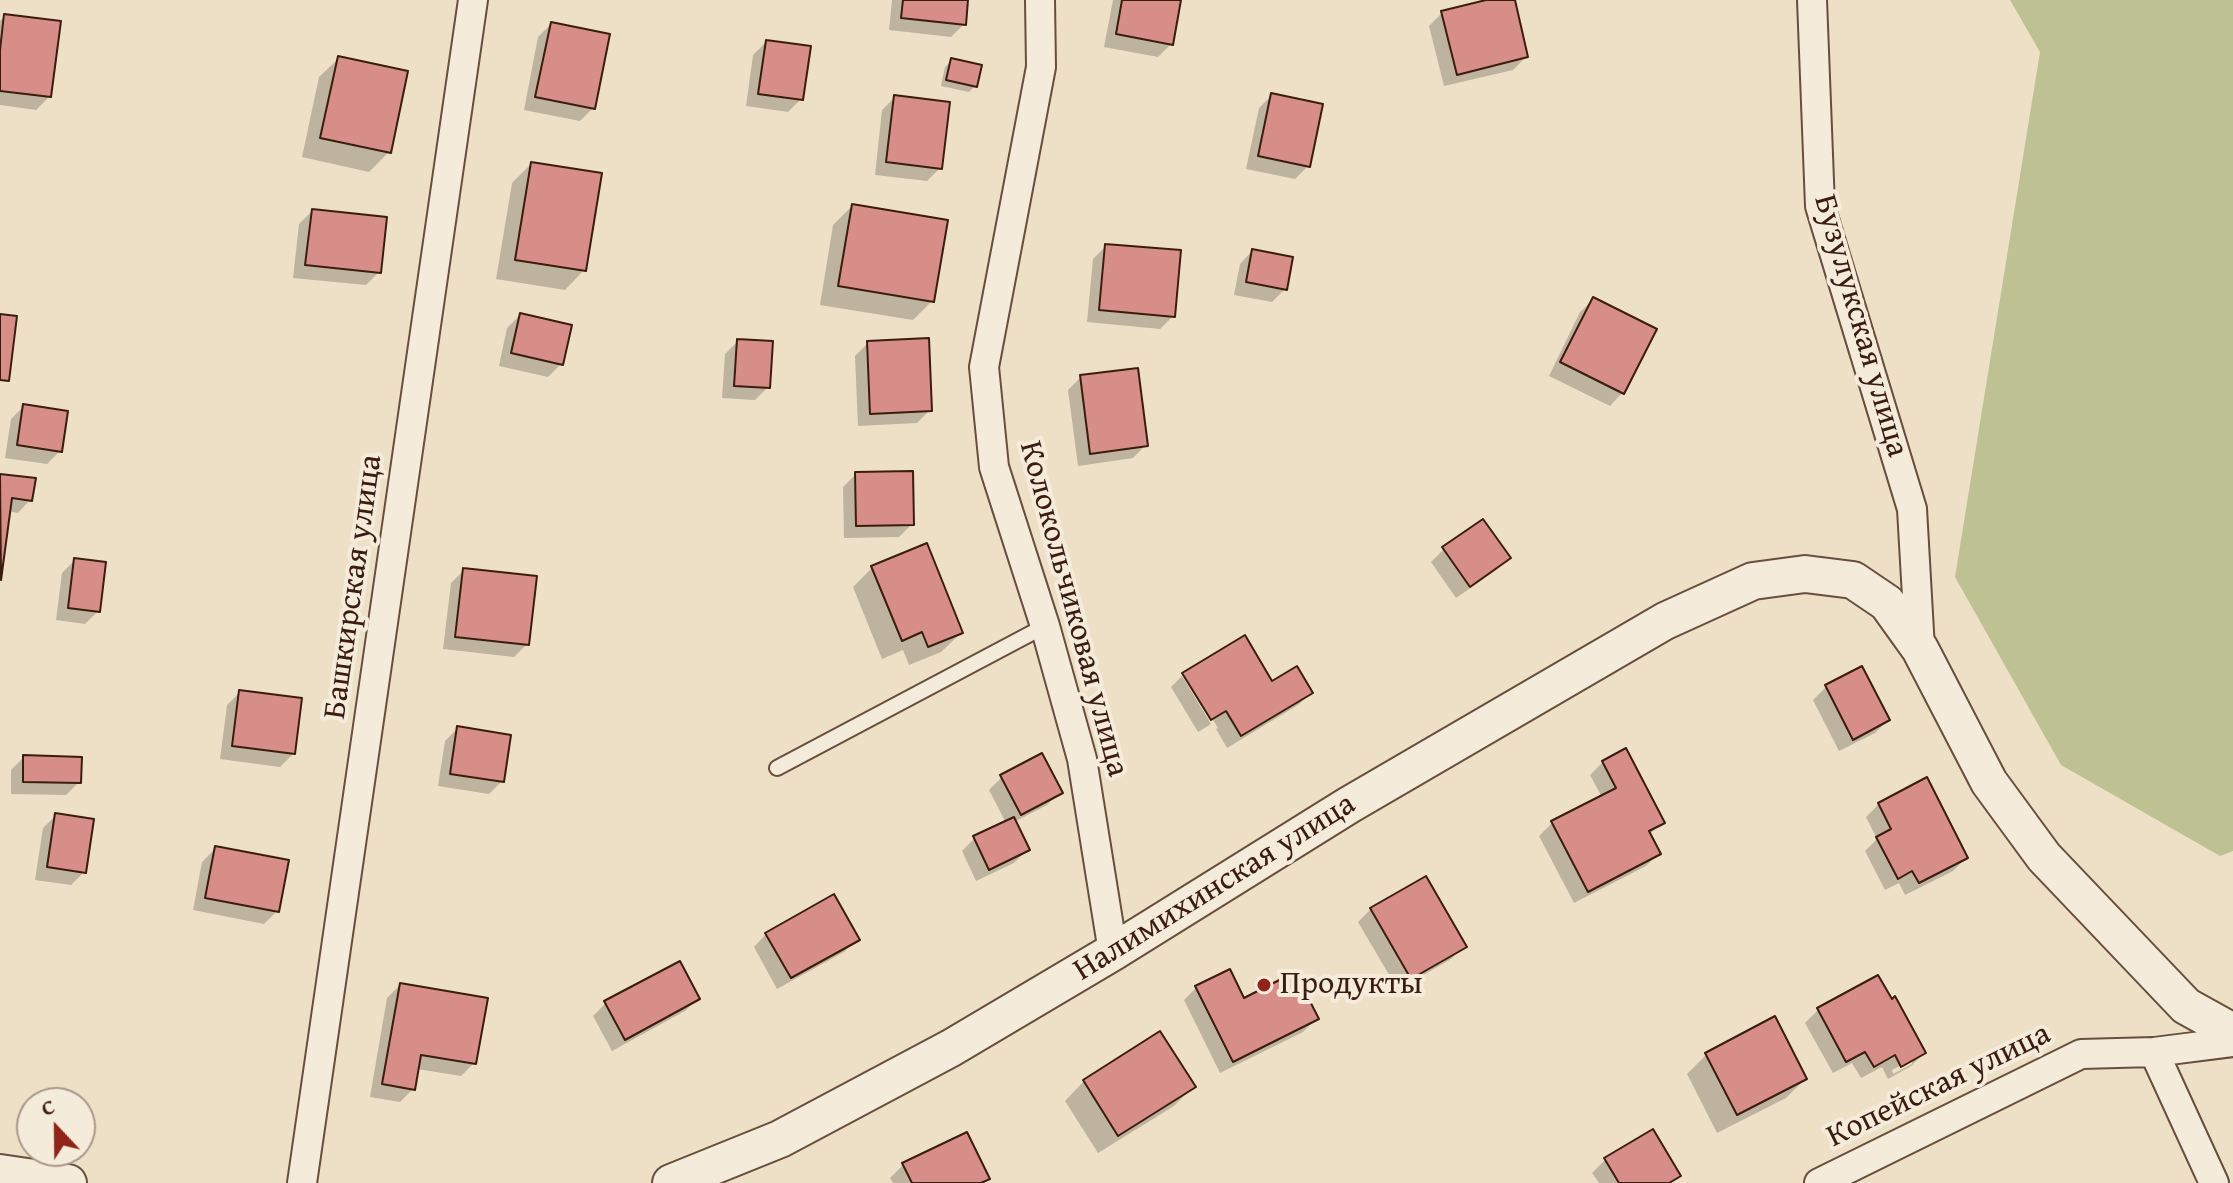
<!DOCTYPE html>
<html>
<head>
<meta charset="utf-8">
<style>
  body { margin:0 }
  #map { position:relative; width:2233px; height:1183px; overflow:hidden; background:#eee0c7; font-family:"Gentium Book Plus",serif }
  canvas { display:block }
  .north { position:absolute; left:16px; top:1087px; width:80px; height:80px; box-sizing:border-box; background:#f4ebdb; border:2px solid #aa9989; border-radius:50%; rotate:338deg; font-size:22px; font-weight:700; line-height:32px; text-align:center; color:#3a1d0f }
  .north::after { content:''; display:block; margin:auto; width:28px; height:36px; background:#8f2418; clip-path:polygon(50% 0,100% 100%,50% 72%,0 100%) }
</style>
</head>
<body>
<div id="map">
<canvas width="2233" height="1183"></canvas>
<div class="north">С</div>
</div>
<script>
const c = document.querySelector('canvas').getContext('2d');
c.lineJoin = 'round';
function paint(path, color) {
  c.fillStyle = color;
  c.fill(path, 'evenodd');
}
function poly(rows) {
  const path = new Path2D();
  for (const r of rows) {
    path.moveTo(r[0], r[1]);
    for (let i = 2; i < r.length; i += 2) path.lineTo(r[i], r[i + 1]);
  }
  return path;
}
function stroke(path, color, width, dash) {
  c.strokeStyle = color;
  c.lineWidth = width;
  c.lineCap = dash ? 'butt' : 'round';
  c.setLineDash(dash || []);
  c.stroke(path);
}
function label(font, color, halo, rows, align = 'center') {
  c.font = font + ' "Gentium Book Plus",serif';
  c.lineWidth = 8;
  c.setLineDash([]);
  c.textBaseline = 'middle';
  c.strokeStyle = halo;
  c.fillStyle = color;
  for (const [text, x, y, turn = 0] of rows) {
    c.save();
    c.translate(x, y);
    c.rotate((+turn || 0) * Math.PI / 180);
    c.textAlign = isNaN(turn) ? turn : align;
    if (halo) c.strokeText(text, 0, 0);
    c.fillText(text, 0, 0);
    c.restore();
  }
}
const green = poly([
  [2010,0,2233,0,2233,851,2220,856,2061,765,1955,577,2040,52]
]);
const shadow = poly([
  [892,0,966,0,964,24,951,37,889,30],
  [1113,0,1179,0,1171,44,1158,57,1104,47],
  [1495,0,1513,0,1526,57,1513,70,1444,86,1429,26,1442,13],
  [5,16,49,97,36,110,0,105,0,21],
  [551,24,593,108,580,121,524,110,538,37],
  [766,42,801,99,788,112,746,106,753,55],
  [339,58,389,152,369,172,302,157,319,77],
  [951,61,975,86,969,92,941,86,945,67],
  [1272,95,1308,166,1295,179,1246,169,1259,108],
  [895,97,940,168,927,181,875,175,882,110],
  [531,164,584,270,565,290,496,279,512,183],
  [852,206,932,301,913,320,820,305,833,225],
  [312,211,379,272,366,285,293,278,299,224],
  [1106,246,1173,316,1160,329,1087,322,1093,259],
  [1252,251,1285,289,1272,302,1234,295,1240,264],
  [1593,300,1622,393,1610,406,1549,376,1580,312],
  [520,315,561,364,548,377,499,366,507,328],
  [738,341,768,387,755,400,722,398,725,354],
  [868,343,930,410,917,423,858,426,855,356],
  [1081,377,1146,445,1133,458,1078,466,1068,390],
  [24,406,60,451,47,464,5,458,11,419],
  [856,474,912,524,899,537,844,538,843,487],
  [0,476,33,480,30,500,18,513,8,511,0,572],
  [1444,549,1508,558,1495,571,1456,598,1431,562],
  [75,560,98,611,85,624,56,620,62,573],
  [873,567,961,633,941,652,909,665,903,650,882,659,853,587],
  [464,570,527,644,514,657,443,649,451,583],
  [1244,638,1272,683,1311,692,1298,705,1227,748,1216,729,1218,728,1186,675,1183,675],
  [1861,669,1888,720,1875,733,1839,751,1813,700,1826,687],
  [1182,676,1211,724,1198,732,1171,687],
  [240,692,293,754,280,767,220,759,227,705],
  [458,728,502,781,489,794,438,786,445,741],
  [24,757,79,782,66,795,11,794,11,770],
  [1603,762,1662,822,1649,835,1659,853,1646,866,1574,903,1539,836,1552,823,1602,797,1590,775],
  [1002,777,1060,792,1047,805,1014,822,1027,850,1014,863,976,881,962,851,975,838,1006,823,989,790],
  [1879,804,1966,858,1953,871,1905,895,1899,883,1885,890,1865,851,1877,839,1866,817],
  [56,815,84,872,71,885,35,880,43,828],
  [215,849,277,911,264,924,193,910,202,862],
  [1371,909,1464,946,1451,959,1398,990,1358,922],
  [766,934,857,939,844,952,777,989,754,947],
  [1878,977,1924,1053,1911,1066,1888,1079,1882,1067,1861,1078,1852,1063,1833,1073,1805,1023,1818,1010],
  [1912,1059,1912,1064,1893,1074,1892,1070],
  [400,985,474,1063,461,1076,417,1069,413,1089,400,1102,370,1097,387,998],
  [1197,987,1243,1001,1316,1019,1303,1032,1220,1073,1184,1000],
  [698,998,685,1011,612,1051,593,1016,606,1003],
  [1706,1055,1805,1079,1786,1098,1717,1133,1687,1074],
  [1084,1081,1193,1087,1174,1106,1098,1153,1065,1101],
  [1605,1160,1678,1176,1671,1183,1599,1183,1592,1173],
  [903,1165,987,1178,983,1183,893,1183,890,1178]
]);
const building = poly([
  [903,0,968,0,966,25,901,18,903,0],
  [1122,0,1181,0,1173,45,1116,34,1122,0],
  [1486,0,1515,0,1528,57,1457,75,1441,11,1486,0],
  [4,14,61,21,51,97,0,91,0,50,4,14],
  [551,22,610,34,595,109,535,97,551,22],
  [766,40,811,46,803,100,758,94,766,40],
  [338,56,408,71,391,153,320,138,338,56],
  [951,58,982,65,977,87,946,80,951,58],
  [1271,93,1323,104,1310,167,1258,156,1271,93],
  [894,95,950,102,942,169,886,162,894,95],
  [531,162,602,173,586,271,515,260,531,162],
  [852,204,948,220,934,302,838,286,852,204],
  [312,209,387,217,381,273,305,265,312,209],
  [1105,244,1181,250,1175,317,1099,310,1105,244],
  [1252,249,1293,257,1287,290,1246,282,1252,249],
  [1593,297,1657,329,1624,394,1560,362,1593,297],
  [520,313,572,325,563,365,511,353,520,313],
  [0,314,17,316,9,381,0,380,0,314],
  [929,338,932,411,870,414,867,341,929,338],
  [737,339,773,341,770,388,734,386,737,339],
  [1138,368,1148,446,1090,454,1080,375,1138,368],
  [23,404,68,411,62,452,17,445,23,404],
  [913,471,914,525,856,526,855,472,913,471],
  [0,474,36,478,32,501,12,498,1,580,0,474],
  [1483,519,1511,558,1470,587,1442,547,1483,519],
  [927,543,963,633,928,647,922,632,902,641,871,566,927,543],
  [74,558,106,562,100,612,68,608,74,558],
  [463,568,537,576,529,645,455,637,463,568],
  [1245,635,1272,681,1297,666,1313,693,1241,736,1226,711,1211,720,1182,673,1245,635],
  [1862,666,1890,720,1853,740,1825,685,1862,666],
  [239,690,302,698,295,754,232,746,239,690],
  [457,726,511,735,504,782,450,774,457,726],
  [1626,748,1665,823,1649,831,1661,854,1588,892,1551,821,1616,788,1602,761,1626,748],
  [1042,753,1063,793,1021,815,1000,775,1042,753],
  [23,755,82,757,81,783,23,782,23,755],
  [1927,777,1968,858,1919,883,1912,871,1898,879,1876,837,1891,829,1878,803,1927,777],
  [55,813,94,819,86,873,47,867,55,813],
  [1014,817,1030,850,989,870,973,836,1014,817],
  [215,846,289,860,279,912,205,898,215,846],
  [1426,876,1467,947,1411,979,1370,908,1426,876],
  [834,894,860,940,791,978,765,933,834,894],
  [680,961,700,999,625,1040,604,1001,680,961],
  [1230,969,1244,998,1295,972,1319,1019,1233,1062,1195,986,1230,969],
  [1878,975,1892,999,1895,996,1926,1053,1901,1067,1895,1055,1874,1067,1865,1052,1846,1062,1817,1008,1878,975],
  [400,983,488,998,476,1064,421,1055,415,1090,382,1084,400,983],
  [1775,1016,1807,1079,1737,1115,1705,1053,1775,1016],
  [1160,1031,1196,1087,1118,1136,1083,1080,1160,1031],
  [1653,1129,1681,1176,1669,1183,1619,1183,1604,1158,1653,1129],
  [967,1132,990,1179,981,1183,912,1183,902,1163,967,1132]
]);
const service = poly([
  [777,768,1045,626]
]);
const minor = poly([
  [1040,0,1041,67,984,367,994,467,1045,626,1082,759,1113,952],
  [1812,0,1820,206,1912,509,1920,649],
  [2154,1052,2214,1183],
  [302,1183,473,0],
  [1819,1183,2081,1054,2154,1052,2233,1042]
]);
const tertiary = poly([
  [0,1173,68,1183],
  [671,1183,780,1139,951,1048,1113,952,1349,805,1665,621,1753,581,1805,574,1853,580,1887,603,1920,649,1989,782,2044,857,2186,1006,2233,1032]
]);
const markers = [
  [1264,985,8,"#8f2418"]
];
const streetNames = [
  ["Бузулукская улица",1860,326,74],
  ["Башкирская улица",354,587,-82],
  ["Колокольчиковая улица",1073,609,75],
  ["Налимихинская улица",1215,888,-32],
  ["Копейская улица",1939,1086,-26]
];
const poiNames = [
  ["Продукты",1280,985]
];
paint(green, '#bec192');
paint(shadow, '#0003');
paint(building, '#d88e88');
stroke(building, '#3a1d0f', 2);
stroke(service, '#674e3d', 18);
stroke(minor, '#674e3d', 32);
stroke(tertiary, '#674e3d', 40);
stroke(service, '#f4ebdb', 14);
stroke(minor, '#f4ebdb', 28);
stroke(tertiary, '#f4ebdb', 36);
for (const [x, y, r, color] of markers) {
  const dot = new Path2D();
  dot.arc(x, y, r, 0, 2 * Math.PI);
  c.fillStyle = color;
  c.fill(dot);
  stroke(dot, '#f4ebdb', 3);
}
label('32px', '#3a1d0f', '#f4ebdb', streetNames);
label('32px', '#3a1d0f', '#f4ebdb', poiNames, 'left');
</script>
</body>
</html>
